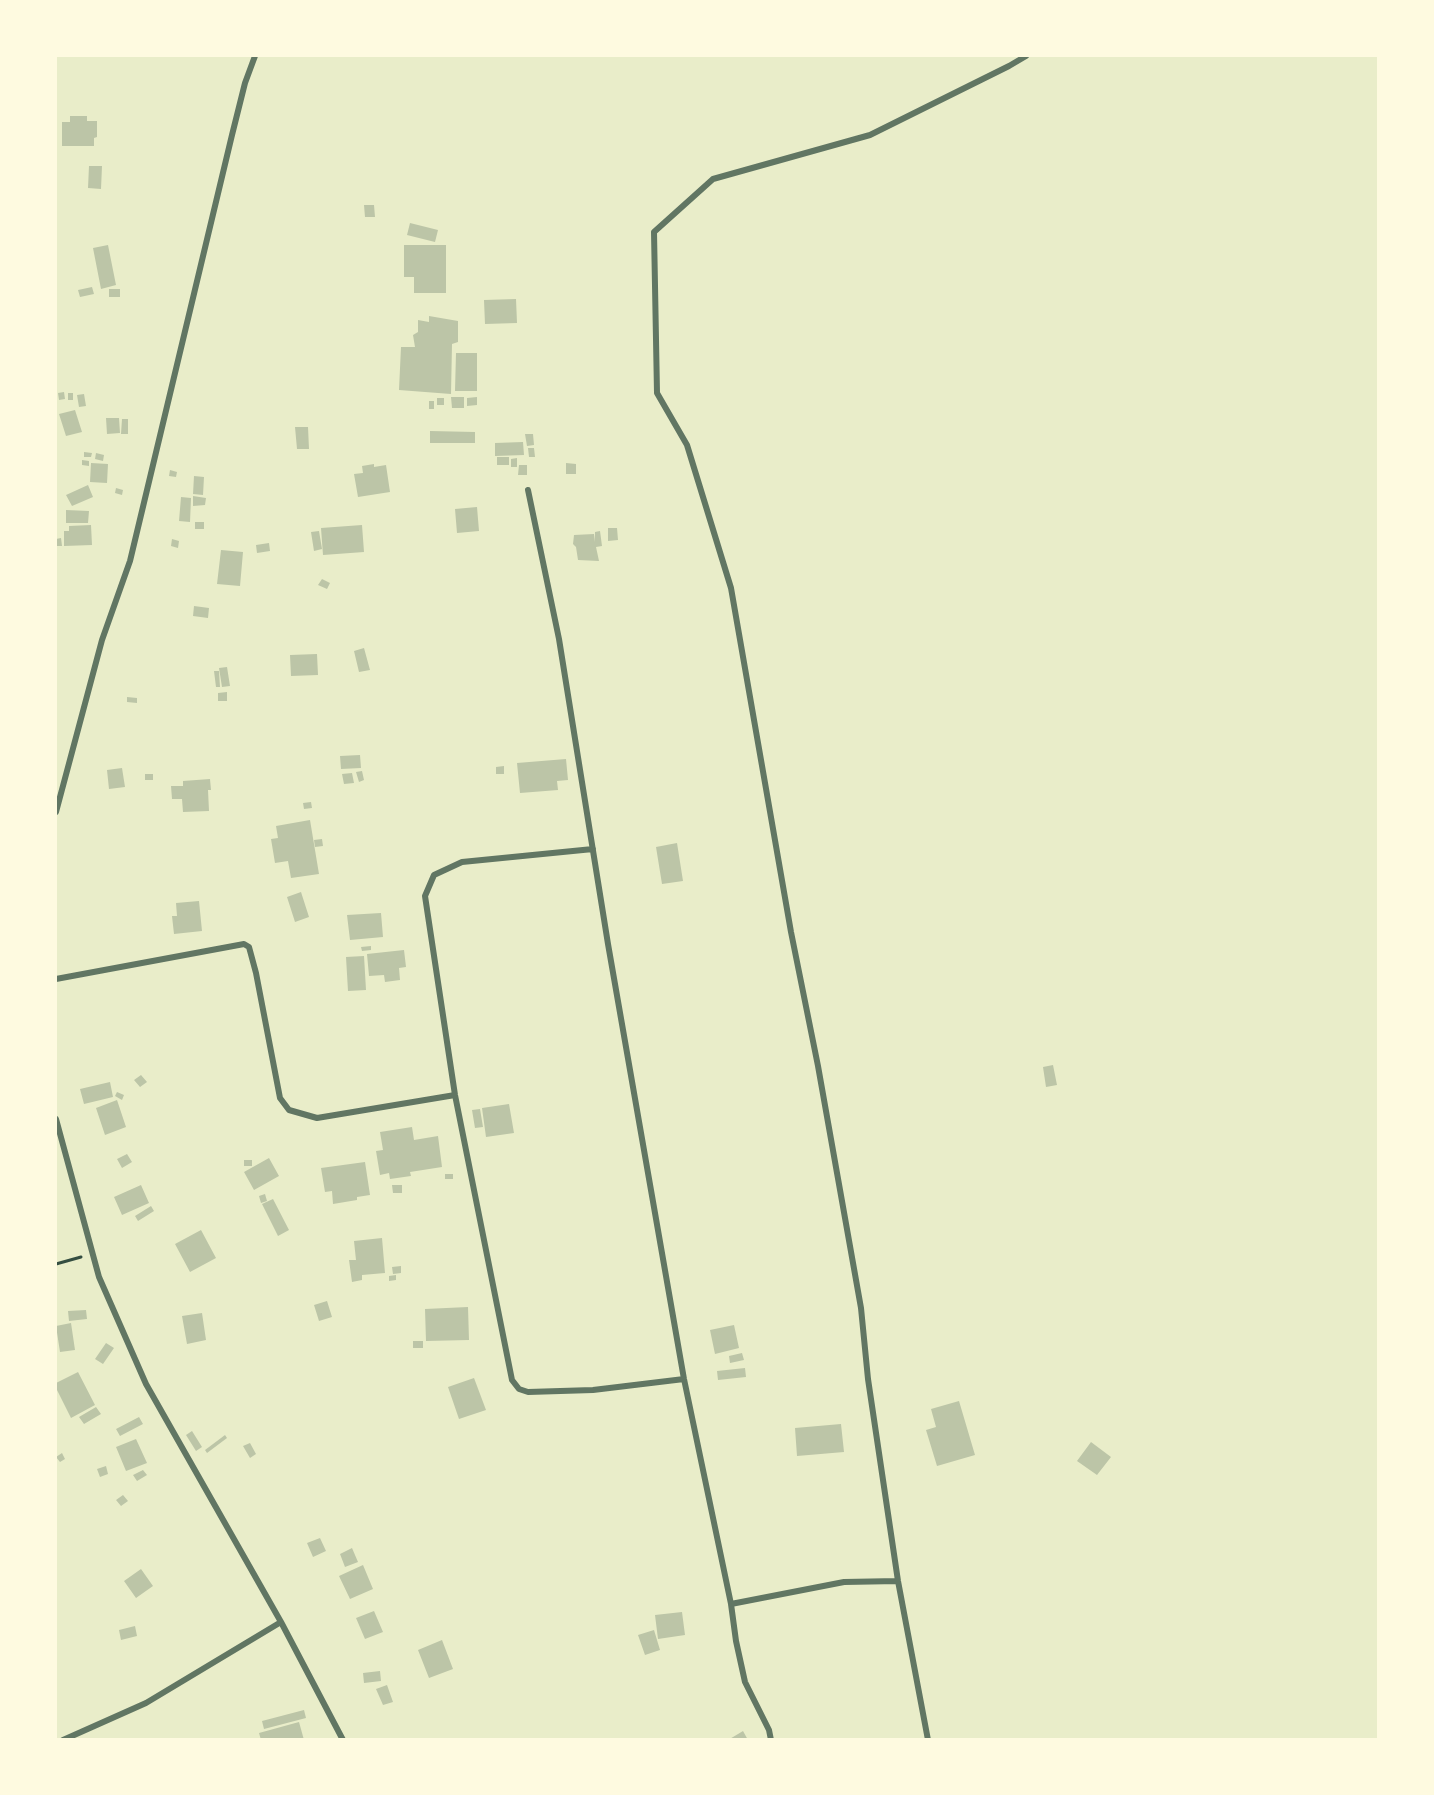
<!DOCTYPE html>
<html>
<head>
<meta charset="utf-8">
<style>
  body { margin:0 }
  #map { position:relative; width:1434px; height:1795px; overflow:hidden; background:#e9edc9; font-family:"Fira Sans",sans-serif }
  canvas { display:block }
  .frame { position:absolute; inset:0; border:57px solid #fefae0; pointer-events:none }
</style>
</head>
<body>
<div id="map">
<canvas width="1434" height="1795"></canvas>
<div class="frame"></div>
</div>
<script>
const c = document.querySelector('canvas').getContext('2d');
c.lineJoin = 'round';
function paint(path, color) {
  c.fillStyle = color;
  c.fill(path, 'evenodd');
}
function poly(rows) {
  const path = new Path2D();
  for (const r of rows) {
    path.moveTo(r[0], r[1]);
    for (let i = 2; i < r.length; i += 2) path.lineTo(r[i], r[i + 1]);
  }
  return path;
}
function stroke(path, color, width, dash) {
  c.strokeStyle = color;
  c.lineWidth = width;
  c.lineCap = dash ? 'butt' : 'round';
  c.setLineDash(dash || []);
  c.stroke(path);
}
const building = poly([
  [70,116,87,116,87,121,97,121,97,137,94,138,94,146,62,146,62,122,70,122],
  [89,166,102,166,101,189,88,188],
  [364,205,374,205,375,217,365,217],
  [410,223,438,230,435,242,407,235],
  [108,245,116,285,101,289,93,248],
  [404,245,446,245,446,293,414,293,414,277,404,277],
  [92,287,94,294,80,297,78,290],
  [109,289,120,289,120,297,109,297],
  [516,299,517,323,485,324,484,300],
  [429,316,458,321,458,342,452,344,451,394,399,390,401,347,415,347,413,335,418,332,418,320,429,322],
  [456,353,477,353,477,391,455,391],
  [64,392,65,399,59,400,58,393],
  [68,393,73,393,73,400,68,400],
  [84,394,86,406,79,407,77,395],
  [451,397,464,397,464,408,452,408],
  [477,397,477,405,467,406,467,398],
  [437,398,444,398,444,405,437,405],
  [429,401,434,401,434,409,429,409],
  [75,410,82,432,66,436,59,414],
  [106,418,119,418,120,433,107,434],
  [122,419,128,419,128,434,121,434],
  [295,427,308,427,309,449,297,449],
  [430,431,475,432,475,443,430,443],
  [525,434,533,434,534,445,527,446],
  [523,442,524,455,495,456,495,443],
  [528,448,534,448,535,457,529,457],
  [84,452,92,453,91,457,84,457],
  [96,453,104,455,103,461,95,459],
  [497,457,509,457,509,465,497,465],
  [517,458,517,467,511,467,511,459],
  [82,460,89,461,89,466,82,465],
  [91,463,108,464,107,483,90,482],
  [566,463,576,464,576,474,566,474],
  [374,464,374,467,386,465,390,492,358,497,354,474,363,473,362,466],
  [519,465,527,465,527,475,518,475],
  [170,470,177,472,176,477,169,476],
  [194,476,204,477,203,495,193,494],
  [88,485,93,497,72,506,66,495],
  [116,488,123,490,122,495,115,493],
  [193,496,206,498,205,505,193,506],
  [181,497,191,498,190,522,179,521],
  [477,507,479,531,457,533,455,509],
  [66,510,89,511,88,523,66,523],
  [195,522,204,522,204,529,195,529],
  [91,525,92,545,64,546,64,531,69,531,69,526],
  [362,525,364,552,323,555,321,528],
  [608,528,617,528,618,540,608,541],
  [319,531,322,549,314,551,311,532],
  [600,531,602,546,596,547,599,561,578,560,576,547,573,544,574,535,594,534,595,542,595,532],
  [61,538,62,546,56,546,56,539],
  [172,539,179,541,178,548,171,546],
  [269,543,270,551,257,553,256,545],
  [221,550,243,552,240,586,217,584],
  [322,579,330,583,327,589,318,585],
  [194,606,209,608,208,618,193,616],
  [364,648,370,670,359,672,354,651],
  [317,654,318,675,291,676,290,655],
  [227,667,230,686,222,687,219,668],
  [214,671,219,671,220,687,216,687],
  [227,692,227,701,218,701,218,693],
  [127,697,137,698,137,703,127,702],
  [360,755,361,768,341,769,340,756],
  [566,759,568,780,557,781,558,790,520,793,517,763],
  [504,766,504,774,496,774,496,767],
  [122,768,125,787,109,789,107,770],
  [362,771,364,780,359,782,356,772],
  [352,773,354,783,344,784,342,774],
  [145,774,153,774,153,780,145,780],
  [210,779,211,790,208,790,209,811,183,812,182,799,172,799,171,786,183,786,183,781],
  [311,802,312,808,304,809,303,803],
  [310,820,319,874,291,878,288,861,275,863,271,839,278,838,276,826],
  [322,839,323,846,315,847,314,840],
  [677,843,683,881,662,884,656,847],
  [301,892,309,917,295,922,287,897],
  [199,901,202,931,174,934,172,916,177,916,176,903],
  [381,913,383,937,350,940,347,915],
  [371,946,371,950,362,951,361,947],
  [404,950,406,967,399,968,400,980,385,982,384,975,369,976,367,954],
  [364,956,366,990,348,991,346,957],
  [1053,1065,1057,1085,1046,1087,1043,1067],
  [141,1075,147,1082,140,1087,134,1080],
  [110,1082,113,1097,84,1104,80,1089],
  [117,1092,124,1095,122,1100,115,1096],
  [117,1100,126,1127,105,1135,96,1108],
  [509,1104,514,1133,486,1137,482,1108],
  [480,1109,483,1127,475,1128,472,1110],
  [412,1127,414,1140,438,1136,442,1167,410,1172,411,1176,390,1179,389,1173,380,1175,376,1151,383,1150,380,1132],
  [127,1154,132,1162,122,1168,117,1159],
  [269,1158,279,1176,254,1190,244,1172],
  [244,1160,252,1160,252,1166,244,1166],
  [365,1162,370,1195,357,1197,357,1200,333,1204,332,1191,325,1192,321,1168],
  [445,1174,453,1174,453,1179,445,1179],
  [141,1185,149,1203,122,1215,114,1197],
  [392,1185,402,1185,402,1193,393,1193],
  [265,1194,267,1201,261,1203,259,1196],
  [273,1199,289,1230,278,1236,262,1204],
  [151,1206,154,1211,138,1221,135,1216],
  [201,1230,216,1258,190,1272,175,1244],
  [382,1238,385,1273,362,1275,362,1280,352,1282,349,1260,356,1260,354,1241],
  [401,1266,401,1273,393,1274,392,1267],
  [396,1275,396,1280,389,1281,389,1276],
  [327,1301,332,1317,319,1321,314,1305],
  [468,1307,469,1340,426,1341,425,1309],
  [86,1310,87,1319,69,1321,68,1311],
  [202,1313,206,1340,187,1344,182,1316],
  [71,1323,75,1350,60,1352,56,1326],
  [734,1325,739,1348,715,1354,710,1330],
  [413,1341,423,1341,423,1348,413,1348],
  [106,1343,114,1348,103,1364,95,1359],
  [742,1353,744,1360,730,1363,729,1356],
  [745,1368,746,1377,718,1380,717,1371],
  [78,1372,95,1405,71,1418,56,1388,56,1383],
  [474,1378,486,1410,459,1419,448,1387],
  [959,1401,975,1455,937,1466,926,1430,936,1427,931,1409],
  [96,1407,101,1414,84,1424,79,1417],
  [139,1417,143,1424,120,1436,116,1429],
  [841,1424,844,1452,797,1456,795,1428],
  [192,1431,202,1447,196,1451,186,1435],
  [225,1435,227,1438,207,1453,205,1450],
  [136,1439,147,1463,126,1471,116,1447],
  [1091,1442,1111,1457,1097,1475,1077,1461],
  [250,1443,256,1454,250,1458,243,1446],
  [62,1453,65,1459,60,1462,56,1457],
  [106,1466,108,1474,100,1477,97,1469],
  [143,1470,147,1475,137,1481,133,1475],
  [123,1495,128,1501,121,1506,116,1500],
  [320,1538,326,1551,313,1557,307,1543],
  [352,1548,358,1562,345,1567,340,1554],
  [363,1565,373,1589,350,1599,339,1576],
  [141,1569,153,1586,136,1598,124,1581],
  [374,1611,383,1632,365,1639,356,1618],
  [682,1612,685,1635,658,1639,655,1615],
  [135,1626,137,1636,121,1640,119,1630],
  [654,1630,660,1650,645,1655,638,1635],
  [442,1640,453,1669,429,1678,418,1650],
  [380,1671,381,1681,364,1683,363,1673],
  [387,1685,393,1702,383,1705,376,1689],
  [304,1710,306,1718,264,1729,262,1721],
  [299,1722,304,1740,261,1740,259,1733],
  [743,1731,748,1740,728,1740]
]);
const path = poly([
  [56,1264,81,1257]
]);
const minor = poly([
  [528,490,559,639,608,944,684,1379,731,1604,736,1641,745,1682,769,1730,771,1740],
  [56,812,102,640,130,561,232,135,245,83,255,56],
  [593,849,462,862,434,875,425,896,455,1095,512,1380,519,1389,528,1392,593,1390,684,1379],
  [56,979,244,944,249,947,256,973,280,1098,289,1110,317,1118,455,1095],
  [56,1119,99,1277,146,1384,281,1622,343,1740],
  [731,1604,844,1582,898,1581],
  [63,1740,146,1703,281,1622],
  [928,1740,898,1581,868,1379,861,1308,818,1066,791,932,731,588,687,445,657,393,654,232,713,179,870,135,1009,66,1026,56]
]);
paint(building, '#bcc5a7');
stroke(path, '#344e41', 3);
stroke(minor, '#617663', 6);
</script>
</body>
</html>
